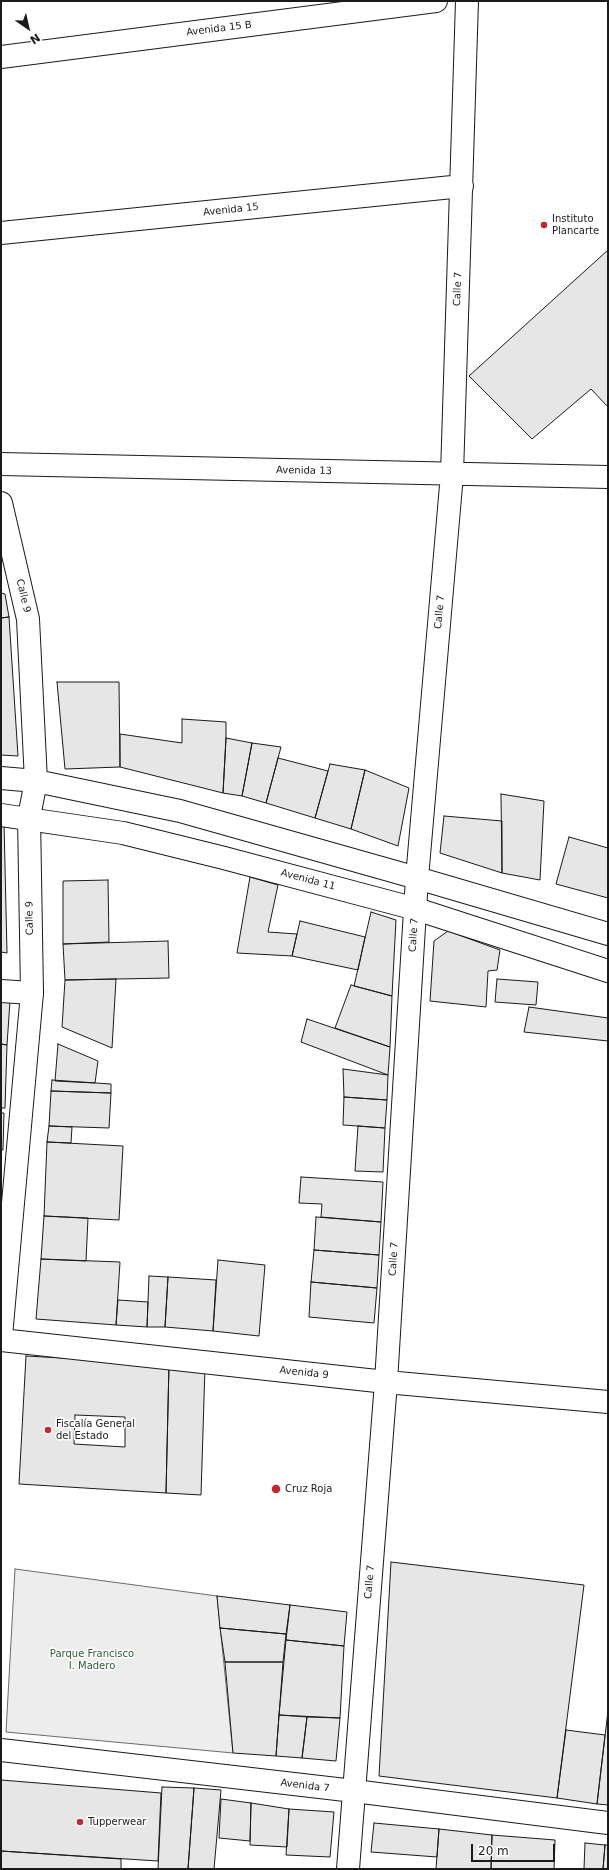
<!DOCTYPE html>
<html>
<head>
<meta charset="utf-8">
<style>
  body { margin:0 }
  #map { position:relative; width:609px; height:1870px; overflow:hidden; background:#fff; font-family:"DejaVu Sans",sans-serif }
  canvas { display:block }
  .frame { position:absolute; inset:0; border:2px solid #1a1a1a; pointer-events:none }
  .north { position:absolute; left:8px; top:8px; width:40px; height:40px; -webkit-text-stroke:3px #fff; paint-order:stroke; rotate:146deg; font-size:11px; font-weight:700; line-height:16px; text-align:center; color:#1a1a1a }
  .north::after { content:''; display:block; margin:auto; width:14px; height:18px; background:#1a1a1a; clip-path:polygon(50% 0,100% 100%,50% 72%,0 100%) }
  .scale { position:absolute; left:471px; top:1844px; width:84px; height:18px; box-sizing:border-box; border:2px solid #1a1a1a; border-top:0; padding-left:5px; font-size:12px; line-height:14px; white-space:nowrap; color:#1a1a1a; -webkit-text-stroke:3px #fff; paint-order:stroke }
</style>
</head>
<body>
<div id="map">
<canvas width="609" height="1870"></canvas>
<div class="frame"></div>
<div class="north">N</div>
<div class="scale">20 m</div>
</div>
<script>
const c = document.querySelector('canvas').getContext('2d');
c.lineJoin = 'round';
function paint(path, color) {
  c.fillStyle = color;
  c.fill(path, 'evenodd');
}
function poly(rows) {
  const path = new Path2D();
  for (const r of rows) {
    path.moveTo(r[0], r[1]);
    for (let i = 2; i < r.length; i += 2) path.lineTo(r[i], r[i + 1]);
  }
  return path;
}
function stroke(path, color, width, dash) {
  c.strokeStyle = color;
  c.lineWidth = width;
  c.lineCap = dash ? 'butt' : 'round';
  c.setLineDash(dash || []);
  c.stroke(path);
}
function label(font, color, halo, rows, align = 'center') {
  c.font = font + ' "DejaVu Sans",sans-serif';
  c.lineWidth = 3;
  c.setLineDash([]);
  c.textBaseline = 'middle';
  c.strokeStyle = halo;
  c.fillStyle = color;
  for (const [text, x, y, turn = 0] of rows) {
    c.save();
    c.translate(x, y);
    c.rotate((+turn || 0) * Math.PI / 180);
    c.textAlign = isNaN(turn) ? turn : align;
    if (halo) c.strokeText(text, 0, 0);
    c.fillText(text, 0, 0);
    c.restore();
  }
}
const green = poly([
  [15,1569,217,1596,233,1753,6,1732,15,1569]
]);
const building = poly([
  [608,250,608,407,591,389,532,439,469,376,608,250],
  [1,593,5,594,9,617,1,618,1,593],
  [9,617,18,756,1,755,1,618,9,617],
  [57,682,119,682,120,767,65,769,57,682],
  [182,719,226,722,226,738,223,793,120,767,120,734,182,743,182,719],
  [226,738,252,743,242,796,223,793,226,738],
  [252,743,281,747,266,803,242,796,252,743],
  [278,758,328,771,315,818,266,803,278,758],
  [330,764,365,770,351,829,315,818,330,764],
  [365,770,409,788,398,846,351,829,365,770],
  [501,794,544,801,540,880,502,873,501,794],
  [444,816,502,821,502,873,440,853,444,816],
  [1,823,4,823,7,953,1,952,1,823],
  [569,837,608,848,608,898,556,884,569,837],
  [250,877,278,885,268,932,297,934,292,956,237,953,250,877],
  [108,880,109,942,63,944,63,881,108,880],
  [371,912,396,920,392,996,354,986,371,912],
  [300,921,365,937,358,970,292,956,300,921],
  [448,931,500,950,497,970,488,971,486,1007,430,1001,434,941,448,931],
  [168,941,169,978,65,980,63,944,168,941],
  [116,979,112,1048,62,1027,65,980,116,979],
  [497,979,538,982,536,1005,495,1002,497,979],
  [351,985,392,996,390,1047,335,1028,351,985],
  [1,1001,10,1001,7,1045,1,1044,1,1001],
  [529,1007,608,1018,608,1041,524,1032,529,1007],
  [307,1019,390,1047,388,1075,301,1042,307,1019],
  [1,1044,7,1045,5,1108,1,1108,1,1044],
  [58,1044,98,1061,95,1083,55,1081,58,1044],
  [343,1069,388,1075,387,1100,344,1097,343,1069],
  [52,1080,111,1084,111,1093,51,1091,52,1080],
  [51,1091,111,1093,109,1128,49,1126,51,1091],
  [344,1097,387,1100,385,1128,343,1125,344,1097],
  [1,1113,4,1113,3,1150,1,1150,1,1113],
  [49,1126,72,1127,71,1143,47,1142,49,1126],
  [358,1126,385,1128,383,1172,355,1171,358,1126],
  [47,1142,123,1146,119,1220,44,1216,47,1142],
  [301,1177,383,1182,381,1222,321,1217,322,1204,299,1203,301,1177],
  [44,1216,88,1218,86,1261,41,1259,44,1216],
  [316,1217,381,1222,379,1255,314,1250,316,1217],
  [314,1250,379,1255,377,1288,311,1282,314,1250],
  [41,1259,120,1262,116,1325,36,1319,41,1259],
  [218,1260,265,1265,259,1336,213,1331,218,1260],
  [149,1276,168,1277,165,1327,147,1327,149,1276],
  [168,1277,216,1280,213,1331,165,1327,168,1277],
  [311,1282,377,1288,374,1323,309,1317,311,1282],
  [118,1300,148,1302,147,1327,116,1325,118,1300],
  [26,1356,169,1364,166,1493,19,1484,26,1356],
  [75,1415,125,1417,125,1447,74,1444,75,1415],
  [169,1364,205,1367,201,1495,166,1493,169,1364],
  [391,1562,584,1585,557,1798,379,1776,391,1562],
  [217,1596,290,1605,286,1634,220,1628,217,1596],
  [290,1605,347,1612,344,1646,286,1640,290,1605],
  [220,1628,286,1634,283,1662,225,1662,220,1628],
  [286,1640,344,1646,340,1718,279,1715,286,1640],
  [225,1662,283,1662,276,1756,233,1753,225,1662],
  [608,1711,608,1805,597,1804,608,1711],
  [279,1715,307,1717,302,1758,276,1756,279,1715],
  [307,1717,340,1718,336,1761,302,1758,307,1717],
  [566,1730,605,1735,597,1804,557,1798,566,1730],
  [1,1780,161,1793,158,1861,1,1851,1,1780],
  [162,1787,194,1788,188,1869,158,1869,162,1787],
  [194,1788,221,1790,214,1869,188,1869,194,1788],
  [221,1799,251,1803,250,1841,219,1838,221,1799],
  [251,1803,289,1809,287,1847,250,1845,251,1803],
  [289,1809,334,1812,330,1857,286,1855,289,1809],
  [374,1823,439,1829,437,1857,371,1852,374,1823],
  [439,1829,492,1835,491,1869,436,1869,439,1829],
  [492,1835,555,1840,554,1869,491,1869,492,1835],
  [585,1843,605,1845,603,1869,584,1869,585,1843],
  [605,1845,608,1845,608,1869,603,1869,605,1845],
  [1,1851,121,1859,121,1869,1,1869,1,1851]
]);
const minor = poly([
  [1,57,436,1],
  [1,233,462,186],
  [1,464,608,477],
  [1,991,32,993],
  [1,1340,386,1382,608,1402],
  [1,1750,354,1791,608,1823],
  [348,1869,386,1382,417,878,452,474,467,1]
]);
const major = poly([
  [1,503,28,619,36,781,29,817,32,993,1,1336],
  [1,778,36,781,180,811,417,878,608,934],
  [1,815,123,833,224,858,416,909,608,971]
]);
const markers = [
  [544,225,4,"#c62828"],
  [48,1430,4,"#c62828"],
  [276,1489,5,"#c62828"],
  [80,1822,4,"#c62828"]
];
const streetNames = [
  ["Avenida 15 B",219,29,-7],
  ["Avenida 15",231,210,-6],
  ["Calle 7",458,289,-88],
  ["Avenida 13",304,471,1],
  ["Calle 9",23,596,77],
  ["Calle 7",440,612,-85],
  ["Avenida 11",308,880,15],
  ["Calle 9",30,918,-91],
  ["Calle 7",414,935,-86],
  ["Calle 7",394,1259,-86],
  ["Avenida 9",304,1373,6],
  ["Calle 7",370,1582,-85],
  ["Avenida 7",305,1786,7]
];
const poiNames = [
  ["Instituto",552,219],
  ["Plancarte",552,231],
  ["Fiscalía General",56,1424],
  ["del Estado",56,1436],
  ["Cruz Roja",285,1489],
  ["Tupperwear",88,1822]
];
const parkNames = [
  ["Parque Francisco",92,1654],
  ["I. Madero",92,1666]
];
paint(green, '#ededed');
stroke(green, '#6a6a6a', 1);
paint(building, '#e6e6e6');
stroke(building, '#1a1a1a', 1);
stroke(minor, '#1a1a1a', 24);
stroke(major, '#1a1a1a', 24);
stroke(minor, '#fff', 22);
stroke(major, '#fff', 22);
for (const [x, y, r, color] of markers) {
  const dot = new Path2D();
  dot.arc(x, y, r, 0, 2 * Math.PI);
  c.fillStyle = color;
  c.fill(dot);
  stroke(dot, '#fff', 1.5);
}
label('10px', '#1a1a1a', '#fff', streetNames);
label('10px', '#1a1a1a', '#fff', poiNames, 'left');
label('10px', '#2b5a34', '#fff', parkNames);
</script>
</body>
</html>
